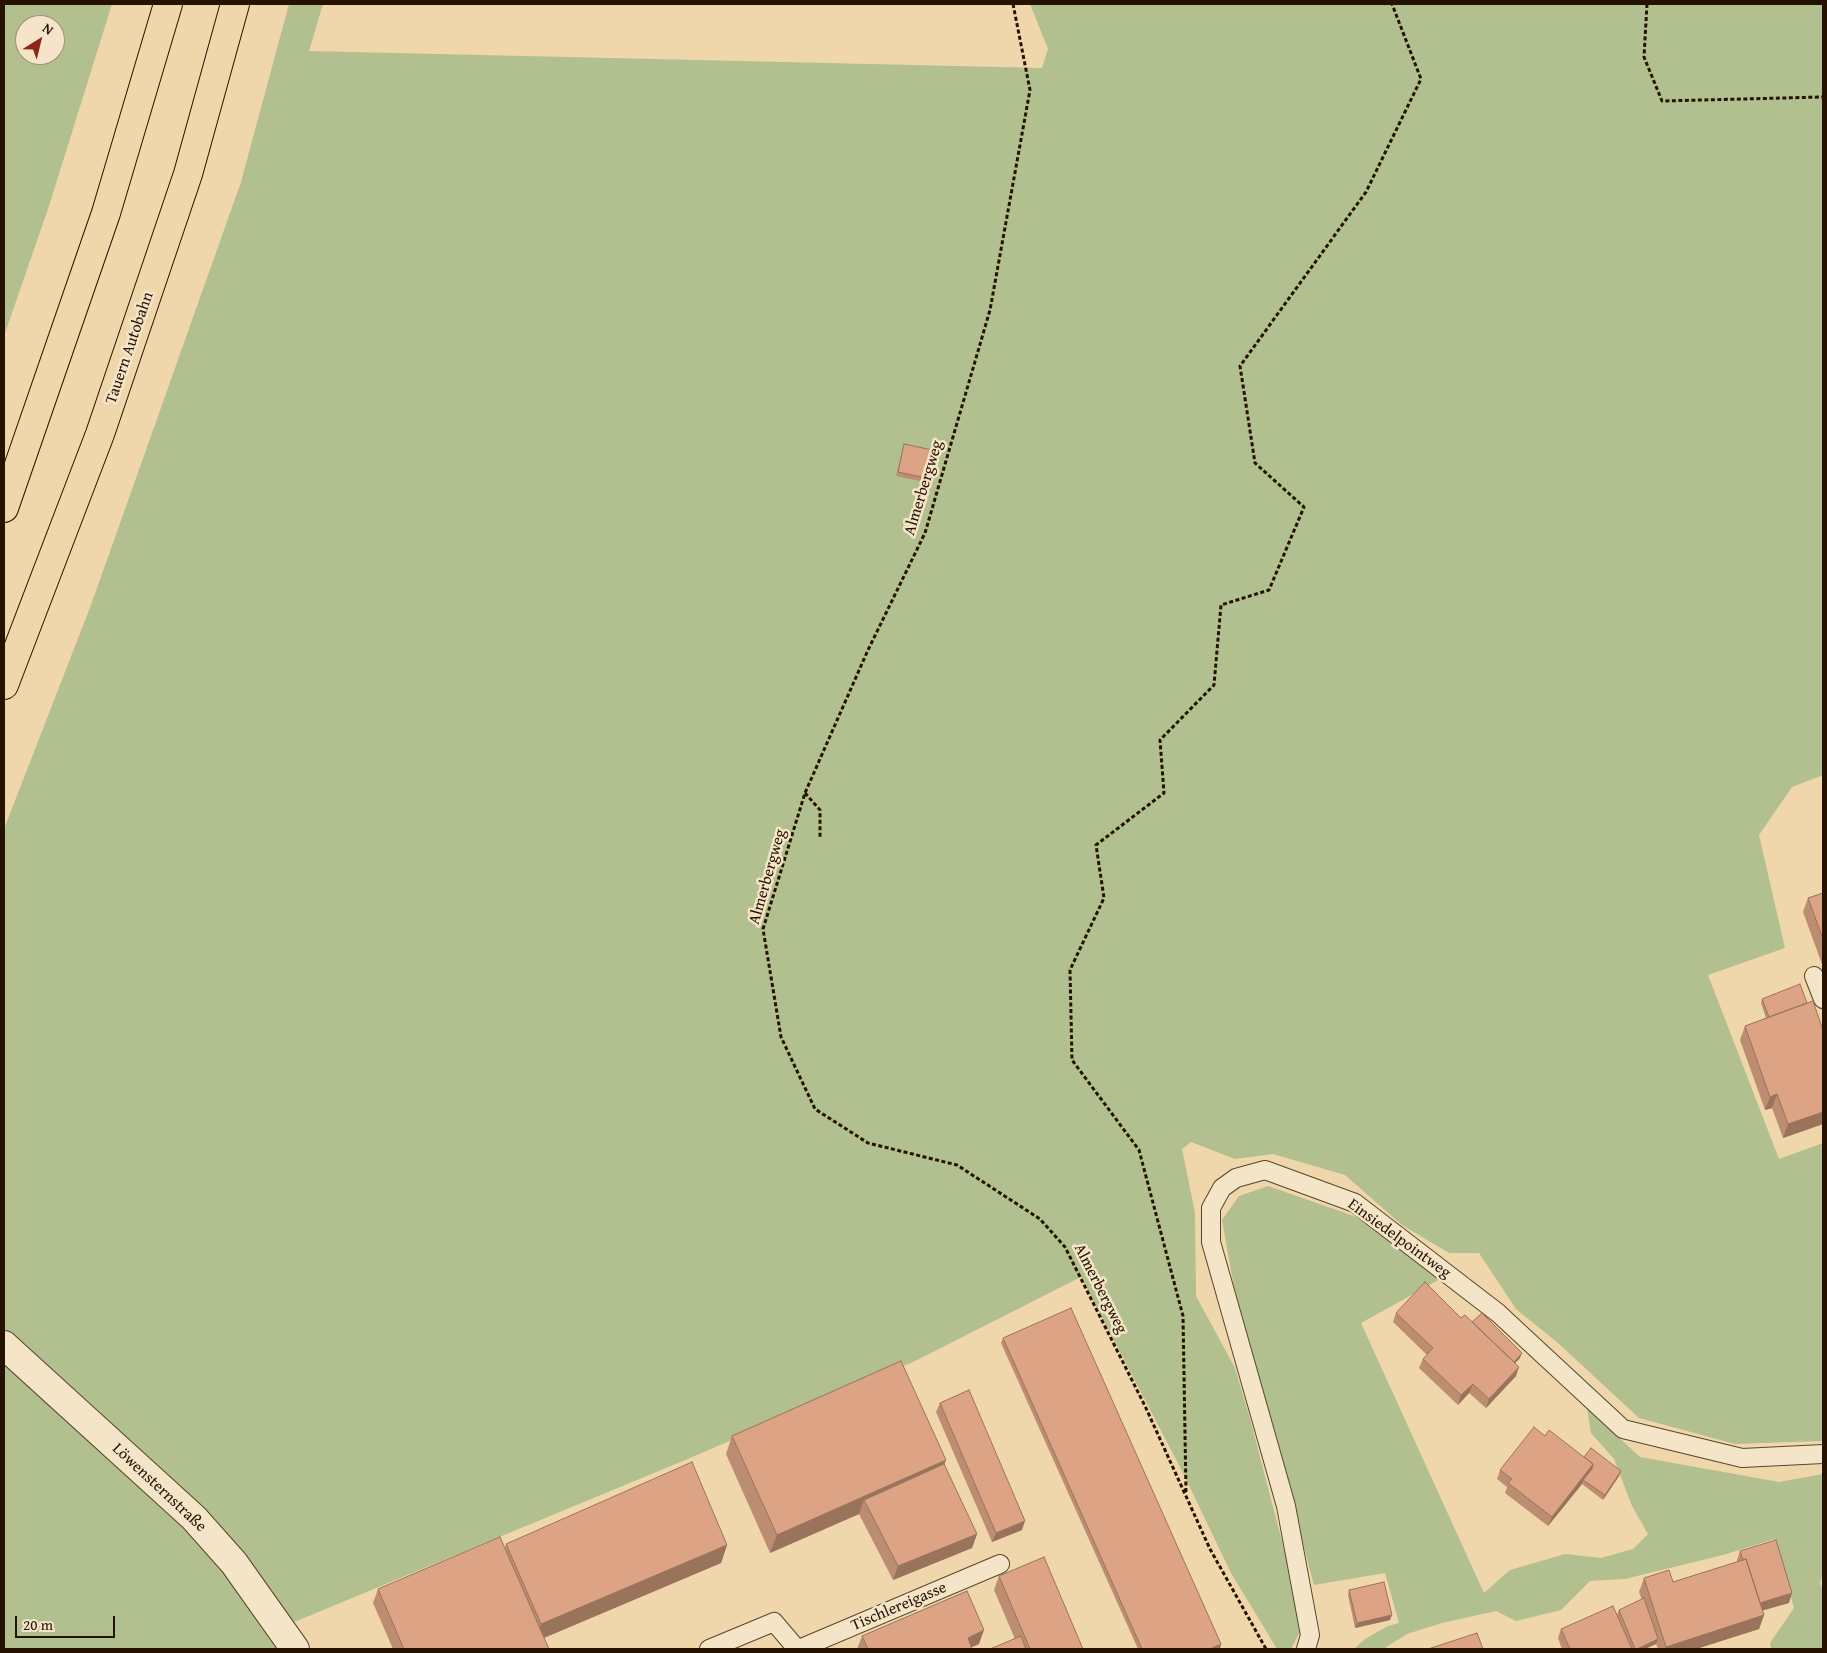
<!DOCTYPE html>
<html>
<head>
<meta charset="utf-8">
<style>
  body { margin:0 }
  #map { position:relative; width:1827px; height:1653px; overflow:hidden; background:#efd7ab; font-family:"Gentium Book Plus",serif }
  canvas { display:block }
  .frame { position:absolute; inset:0; border:5px solid #251300; pointer-events:none }
  .north { position:absolute; left:15px; top:15px; width:50px; height:50px; box-sizing:border-box; background:#f5e5c8; border:1px solid #a29178; border-radius:50%; rotate:36deg; font-size:14px; font-weight:700; line-height:20px; text-align:center; color:#251300 }
  .north::after { content:''; display:block; margin:auto; width:18px; height:22px; background:#8f2418; clip-path:polygon(50% 0,100% 100%,50% 72%,0 100%) }
  .scale { position:absolute; left:15px; top:1616px; width:100px; height:22px; box-sizing:border-box; border:2px solid #251300; border-top:0; padding-left:6px; font-size:15px; line-height:18px; white-space:nowrap; color:#251300; -webkit-text-stroke:4px #f5e5c8; paint-order:stroke }
</style>
</head>
<body>
<div id="map">
<canvas width="1827" height="1653"></canvas>
<div class="frame"></div>
<div class="north">N</div>
<div class="scale">20 m</div>
</div>
<script>
const c = document.querySelector('canvas').getContext('2d');
c.lineJoin = 'round';
function paint(path, color) {
  c.fillStyle = color;
  c.fill(path, 'evenodd');
}
function poly(rows) {
  const path = new Path2D();
  for (const r of rows) {
    path.moveTo(r[0], r[1]);
    for (let i = 2; i < r.length; i += 2) path.lineTo(r[i], r[i + 1]);
  }
  return path;
}
function stroke(path, color, width, dash) {
  c.strokeStyle = color;
  c.lineWidth = width;
  c.lineCap = dash ? 'butt' : 'round';
  c.setLineDash(dash || []);
  c.stroke(path);
}
function label(font, color, halo, rows, align = 'center') {
  c.font = font + ' "Gentium Book Plus",serif';
  c.lineWidth = 5;
  c.setLineDash([]);
  c.textBaseline = 'middle';
  c.strokeStyle = halo;
  c.fillStyle = color;
  for (const [text, x, y, turn = 0] of rows) {
    c.save();
    c.translate(x, y);
    c.rotate((+turn || 0) * Math.PI / 180);
    c.textAlign = isNaN(turn) ? turn : align;
    if (halo) c.strokeText(text, 0, 0);
    c.fillText(text, 0, 0);
    c.restore();
  }
}
const green = poly([
  [4,4,112,4,49,206,4,336],
  [25,25,55,25,55,55,25,55],
  [289,4,323,4,309,51,1042,68,1048,49,1030,4,1823,4,1823,775,1792,787,1759,835,1785,948,1708,975,1779,1159,1823,1143,1823,1441,1735,1444,1639,1418,1558,1343,1516,1309,1479,1253,1449,1253,1402,1225,1345,1175,1273,1154,1235,1159,1191,1142,1182,1149,1195,1213,1196,1296,1235,1368,1249,1415,1290,1572,1300,1632,1291,1649,1277,1649,1231,1573,1183,1473,1081,1277,915,1361,878,1377,690,1458,287,1625,4,1334,4,829,91,605,241,182],
  [1268,1186,1354,1216,1444,1277,1361,1323,1484,1593,1510,1570,1565,1554,1601,1558,1633,1549,1648,1534,1632,1506,1614,1459,1591,1433,1587,1408,1640,1457,1779,1482,1823,1474,1823,1574,1820,1583,1823,1591,1823,1649,1771,1649,1770,1643,1794,1608,1775,1539,1723,1555,1625,1579,1590,1581,1561,1610,1516,1621,1496,1611,1442,1623,1407,1634,1383,1649,1354,1649,1365,1639,1388,1626,1399,1623,1385,1573,1314,1585,1234,1287,1222,1220,1239,1196],
  [4,1357,201,1540,285,1649,4,1649]
]);
const path = poly([
  [1013,4,1030,90,990,310,925,533,868,650,805,793,763,929,781,1037,815,1109,868,1143,957,1165,1040,1219,1065,1247,1145,1406,1210,1549,1266,1649],
  [1647,4,1644,57,1662,101,1823,97],
  [805,793,820,810,820,838],
  [1186,1492,1183,1316,1139,1150,1072,1060,1070,970,1104,898,1096,845,1164,793,1160,740,1214,685,1221,605,1269,590,1304,507,1255,463,1240,366,1366,192,1421,79,1392,4]
]);
const lane = poly([
  [1814,976,1823,999],
  [709,1649,774,1622,797,1649],
  [799,1649,1000,1564],
  [1306,1649,1310,1635,1286,1506,1211,1242,1211,1208,1222,1188,1236,1178,1265,1170,1355,1203,1498,1313,1623,1429,1742,1458,1823,1454]
]);
const street = poly([
  [4,1345,194,1518,234,1563,295,1649]
]);
const highway = poly([
  [4,508,106,213,168,4],
  [4,685,100,434,188,174,235,4]
]);
const wall = poly([
  [904,444,931,479,929,483,896,476],
  [1823,893,1823,967,1803,912,1808,898],
  [1762,999,1807,1003,1823,1030,1823,1124,1783,1138,1772,1108,1765,1110,1740,1040,1745,1026,1766,1018,1761,1003],
  [1396,1313,1461,1318,1472,1322,1520,1358,1515,1363,1516,1376,1486,1408,1469,1393,1458,1405,1419,1368,1423,1359,1427,1355,1393,1322],
  [1003,1338,1220,1649,1138,1649,1001,1343],
  [940,1403,1022,1530,992,1542,936,1412],
  [732,1436,946,1460,944,1464,977,1534,972,1548,893,1580,859,1514,770,1553,726,1454],
  [1545,1436,1584,1457,1621,1471,1619,1476,1603,1500,1582,1484,1548,1526,1505,1493,1507,1487,1497,1479,1500,1470],
  [506,1544,727,1545,721,1563,544,1638,549,1649,393,1649,373,1603,378,1589,505,1548],
  [1740,1551,1789,1603,1762,1610,1764,1615,1759,1629,1696,1649,1658,1649,1656,1644,1645,1649,1562,1649,1558,1638,1561,1629,1617,1615,1619,1610,1642,1600,1639,1592,1644,1578,1673,1582,1737,1562,1737,1560],
  [999,1576,1083,1649,990,1649,1015,1639,994,1590],
  [1349,1590,1390,1620,1355,1628,1348,1595],
  [862,1636,979,1644,972,1647,972,1649,857,1649]
]);
const shadedWall = poly([
  [1777,1094,1772,1108,1765,1110,1770,1097],
  [1823,1112,1823,1124,1783,1138,1788,1124],
  [1522,1353,1520,1358,1509,1369,1511,1365],
  [1519,1367,1516,1376,1486,1408,1489,1399],
  [1473,1384,1469,1393,1458,1405,1461,1395],
  [946,1460,939,1478,864,1500,859,1514,770,1553,777,1535],
  [1593,1464,1590,1474,1583,1480,1582,1484,1548,1526,1552,1517],
  [1621,1471,1619,1476,1603,1500,1605,1495],
  [1025,1521,1022,1530,992,1542,996,1533],
  [977,1534,972,1548,893,1580,898,1566],
  [727,1545,721,1563,534,1642,541,1624],
  [1792,1593,1789,1603,1754,1613,1757,1604],
  [1392,1615,1390,1620,1355,1628,1357,1623],
  [1764,1615,1759,1629,1696,1649,1665,1649,1666,1647],
  [984,1630,979,1644,967,1649,968,1638],
  [1658,1639,1656,1644,1645,1649,1637,1649],
  [1221,1644,1220,1649,1210,1649]
]);
const building = poly([
  [904,444,937,451,931,479,898,472,904,444],
  [1823,893,1823,939,1808,898,1823,893],
  [1800,984,1807,1003,1769,1017,1762,999,1800,984],
  [1813,1001,1823,1030,1823,1112,1788,1124,1777,1094,1770,1097,1745,1026,1813,1001],
  [1425,1282,1461,1318,1465,1315,1519,1367,1489,1399,1473,1384,1461,1395,1423,1359,1433,1348,1396,1313,1425,1282],
  [1071,1308,1221,1644,1210,1649,1142,1649,1003,1338,1071,1308],
  [1482,1313,1522,1353,1514,1362,1472,1322,1482,1313],
  [901,1361,946,1460,777,1535,732,1436,901,1361],
  [969,1390,1025,1521,996,1533,940,1403,969,1390],
  [1534,1427,1545,1436,1549,1430,1593,1464,1552,1517,1508,1483,1512,1479,1500,1470,1534,1427],
  [1591,1448,1621,1471,1605,1495,1583,1480,1592,1469,1593,1464,1584,1457,1591,1448],
  [692,1462,727,1545,541,1624,506,1544,692,1462],
  [944,1464,977,1534,898,1566,864,1500,944,1464],
  [500,1537,549,1649,404,1649,378,1589,500,1537],
  [1776,1540,1792,1593,1760,1603,1746,1559,1743,1560,1740,1551,1776,1540],
  [1044,1557,1083,1649,1030,1649,999,1576,1044,1557],
  [1746,1559,1764,1615,1666,1647,1644,1578,1669,1570,1673,1582,1746,1559],
  [1384,1582,1392,1615,1357,1623,1349,1590,1384,1582],
  [967,1591,984,1630,968,1638,972,1649,868,1649,862,1636,967,1591],
  [1644,1598,1658,1639,1637,1649,1635,1649,1619,1610,1644,1598],
  [1613,1606,1632,1649,1570,1649,1561,1629,1613,1606],
  [1477,1633,1483,1649,1428,1649,1477,1633],
  [1021,1636,1026,1649,990,1649,1021,1636]
]);
const streetNames = [
  ["Tauern Autobahn",130,348,-71],
  ["Almerbergweg",924,488,-73],
  ["Almerbergweg",768,877,-74],
  ["Einsiedelpointweg",1399,1239,36],
  ["Almerbergweg",1100,1289,63],
  ["Löwensternstraße",159,1488,43],
  ["Tischlereigasse",899,1607,-23]
];
paint(green, '#b2bf8e');
stroke(lane, '#58442b', 20);
stroke(street, '#58442b', 30);
stroke(highway, '#251300', 30);
stroke(path, '#251300', 3, [4, 2.5]);
stroke(lane, '#f5e5c8', 18);
stroke(street, '#f5e5c8', 28);
stroke(highway, '#efd7ab', 28);
paint(wall, '#bd8d72');
paint(shadedWall, '#9a735d');
paint(building, '#dca485');
stroke(building, '#9a735d', 1);
label('16px', '#251300', '#f5e5c8', streetNames);
</script>
</body>
</html>
